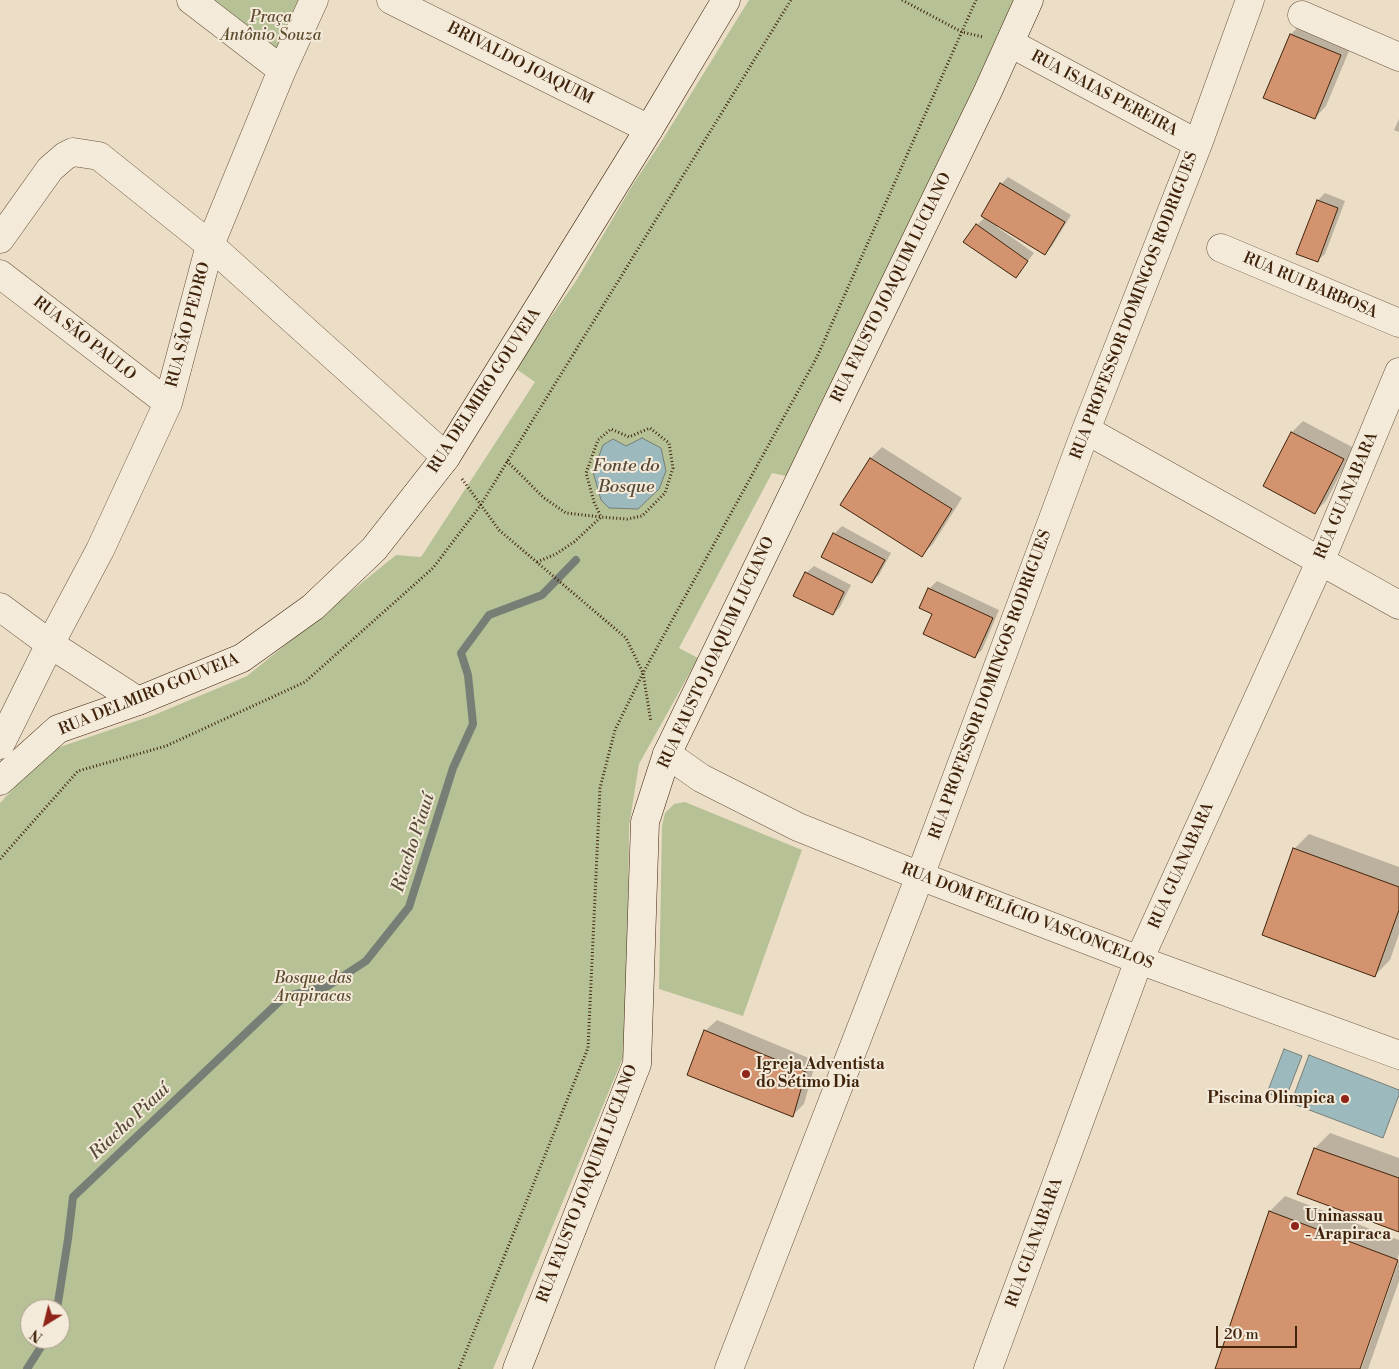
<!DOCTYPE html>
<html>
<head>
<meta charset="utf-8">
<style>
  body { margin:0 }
  #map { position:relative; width:1399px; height:1369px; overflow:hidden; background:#ecdec6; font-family:"Libre Bodoni",serif }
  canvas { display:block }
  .north { position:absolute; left:20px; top:1299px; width:50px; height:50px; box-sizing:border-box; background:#f3eada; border:1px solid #ab9b88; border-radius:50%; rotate:216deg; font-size:14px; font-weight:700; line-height:20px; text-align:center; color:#40240c }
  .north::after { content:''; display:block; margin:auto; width:18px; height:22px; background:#8f2418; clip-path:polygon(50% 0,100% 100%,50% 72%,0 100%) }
  .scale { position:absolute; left:1216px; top:1326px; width:81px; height:22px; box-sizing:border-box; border:2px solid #40240c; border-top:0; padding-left:6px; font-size:15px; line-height:18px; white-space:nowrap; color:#40240c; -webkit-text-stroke:4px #f3eada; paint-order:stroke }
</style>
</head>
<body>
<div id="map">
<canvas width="1399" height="1369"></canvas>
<div class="north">N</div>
<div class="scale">20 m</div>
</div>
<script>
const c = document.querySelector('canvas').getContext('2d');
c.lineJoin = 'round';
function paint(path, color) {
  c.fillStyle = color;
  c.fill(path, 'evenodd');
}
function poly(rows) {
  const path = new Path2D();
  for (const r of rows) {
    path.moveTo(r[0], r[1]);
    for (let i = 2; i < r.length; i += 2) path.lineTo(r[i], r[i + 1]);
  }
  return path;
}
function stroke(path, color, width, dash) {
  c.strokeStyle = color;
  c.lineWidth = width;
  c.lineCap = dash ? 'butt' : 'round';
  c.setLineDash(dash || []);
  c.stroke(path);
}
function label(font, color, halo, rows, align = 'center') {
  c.font = font + ' "Libre Bodoni",serif';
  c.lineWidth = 4;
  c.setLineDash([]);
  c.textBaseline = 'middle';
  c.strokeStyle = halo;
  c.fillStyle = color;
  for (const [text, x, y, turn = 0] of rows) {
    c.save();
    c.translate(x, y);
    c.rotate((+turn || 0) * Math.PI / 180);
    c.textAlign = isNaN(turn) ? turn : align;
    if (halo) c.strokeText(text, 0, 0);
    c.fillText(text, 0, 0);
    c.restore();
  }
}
const green = poly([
  [191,0,314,0,282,70],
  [749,0,1015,0,791,477,772,473,679,648,698,658,639,764,629,826,627,1048,493,1369,0,1369,0,803,48,751,154,715,247,676,396,555,421,557,535,382,515,368,576,281,632,186,663,139],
  [30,1309,60,1309,60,1339,30,1339],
  [685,802,802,850,743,1016,659,989,662,826,665,813,674,804]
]);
const water = poly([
  [642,438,661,448,666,471,659,489,638,509,609,508,601,500,593,472,603,445,613,439,626,446,642,438],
  [1284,1049,1302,1056,1285,1100,1267,1093,1284,1049],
  [1309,1055,1399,1090,1399,1095,1383,1138,1291,1103,1309,1055]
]);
const shadow = poly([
  [1302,23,1352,44,1326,106,1315,118,1265,97,1291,34],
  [1399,119,1399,132,1394,130],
  [1008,177,1071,215,1052,246,1045,253,998,225,997,227,1034,253,1016,277,977,225,985,217,1001,184],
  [1325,193,1345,201,1325,254,1317,261,1298,253,1318,200],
  [1303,421,1354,448,1326,501,1315,512,1264,485,1292,432],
  [882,447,962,498,933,544,922,555,842,504,871,458],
  [842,526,891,553,879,575,872,582,834,534],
  [814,566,851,585,840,607,833,614,806,573],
  [937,581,999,610,982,650,974,657,934,613,929,589],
  [1309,834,1399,867,1399,934,1390,960,1375,975,1294,849],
  [717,1020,816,1061,804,1104,793,1115,705,1031],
  [1330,1133,1399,1158,1399,1231,1299,1193,1315,1148],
  [1285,1196,1399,1240,1399,1254,1358,1369,1216,1369,1270,1211],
  [1399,1260,1399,1281,1368,1369,1361,1369]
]);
const stream = poly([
  [57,1309,68,1239,73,1197,284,997,328,986,366,961,409,907,453,768,473,724,468,675,461,653,489,615,542,595,576,560],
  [27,1369,46,1339]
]);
const building = poly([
  [1290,34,1341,55,1315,119,1263,98,1290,34],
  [1000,183,1065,222,1045,255,981,216,1000,183],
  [1317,200,1338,208,1318,262,1296,254,1317,200],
  [976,224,1028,261,1016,278,963,242,976,224],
  [1291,432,1344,459,1315,514,1263,486,1291,432],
  [870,458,952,509,922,557,840,505,870,458],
  [833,533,885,560,872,583,821,557,833,533],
  [805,572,844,592,833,615,793,596,805,572],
  [928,588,993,618,975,658,923,634,932,614,919,608,928,588],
  [1293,848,1399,887,1399,910,1375,977,1262,935,1293,848],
  [704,1030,806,1072,793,1117,687,1075,704,1030],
  [1314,1148,1399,1178,1399,1232,1297,1194,1314,1148],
  [1269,1211,1398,1260,1360,1369,1215,1369,1269,1211]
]);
const path = poly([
  [902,0,962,32,983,37],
  [507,461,544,498,566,513,601,517,627,519,642,516,665,493,673,468,669,443,650,428,629,437,611,429,598,440,586,473,594,502,601,517],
  [462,479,499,530,626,638,643,673,651,722],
  [537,562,556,554,574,542,601,517],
  [0,859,78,771,166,746,305,682,433,568,480,506,791,0],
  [459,1369,588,1048,600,788,615,730,643,673,817,357,976,0]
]);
const street = poly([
  [191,0,282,70],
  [391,0,649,129],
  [1302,15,1399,57],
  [1010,43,1198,144],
  [0,239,50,169,65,156,73,152,99,156,210,245,446,457],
  [1221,248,1399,323],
  [0,274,168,403],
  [1086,430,1399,605],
  [0,607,50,644,138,701],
  [0,745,50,644,100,550,168,403,210,245,282,70,314,0],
  [667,754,701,778,798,827,920,876,1139,960,1399,1055],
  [729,1369,920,876,1086,430,1198,144,1250,0],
  [988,1369,1139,960,1320,562,1399,372]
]);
const secondary = poly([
  [0,781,58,729,138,701,242,658,313,607,374,549,446,457,649,129,726,0],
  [517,1369,637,1064,645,822,667,754,988,91,1029,0]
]);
const markers = [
  [746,1074,5,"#8f2418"],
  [1345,1099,5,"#8f2418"],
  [1295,1226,5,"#8f2418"]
];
const parkNames = [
  ["Praça",271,18],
  ["Antônio Souza",271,36],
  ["Bosque das",313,979],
  ["Arapiracas",313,997]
];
const streetNames = [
  ["BRIVALDO JOAQUIM",520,64,27],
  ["RUA ISAIAS PEREIRA",1104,94,28],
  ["RUA RUI BARBOSA",1310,286,23],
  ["RUA FAUSTO JOAQUIM LUCIANO",892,288,-64],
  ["RUA PROFESSOR DOMINGOS RODRIGUES",1135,306,-69],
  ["RUA SÃO PEDRO",189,325,-75],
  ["RUA SÃO PAULO",84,339,38],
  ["RUA DELMIRO GOUVEIA",485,391,-57],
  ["RUA GUANABARA",1347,496,-67],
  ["RUA FAUSTO JOAQUIM LUCIANO",717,653,-65],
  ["RUA PROFESSOR DOMINGOS RODRIGUES",991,685,-70],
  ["RUA DELMIRO GOUVEIA",149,695,-22],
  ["RUA GUANABARA",1182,866,-66],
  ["RUA DOM FELÍCIO VASCONCELOS",1027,917,21],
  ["RUA FAUSTO JOAQUIM LUCIANO",588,1184,-69],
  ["RUA GUANABARA",1035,1243,-70]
];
const poiNames = [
  ["Igreja Adventista",756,1065],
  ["do Sétimo Dia",756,1083],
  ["Piscina Olimpica",1335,1099,"right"],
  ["Uninassau",1305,1217],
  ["- Arapiraca",1305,1235]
];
const waterNames = [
  ["Fonte do",626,467],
  ["Bosque",626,488],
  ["Riacho Piauí",414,843,-72],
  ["Riacho Piauí",130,1122,-43]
];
paint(green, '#b6c196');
paint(water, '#9cbabd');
stroke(water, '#777e76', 1);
paint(shadow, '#0003');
stroke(stream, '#777e76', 8);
paint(building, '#d3936e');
stroke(building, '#40240c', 1);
stroke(street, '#6b523a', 29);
stroke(secondary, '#40240c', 29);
stroke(path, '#40240c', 3, [1, 2.5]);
stroke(street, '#f3eada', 28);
stroke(secondary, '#f3eada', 28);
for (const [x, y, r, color] of markers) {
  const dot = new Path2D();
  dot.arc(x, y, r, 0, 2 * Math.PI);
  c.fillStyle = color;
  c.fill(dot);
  stroke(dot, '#f3eada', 2);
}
label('italic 16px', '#5e4b2e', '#f3eada', parkNames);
label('16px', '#40240c', '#f3eada', streetNames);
label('bold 16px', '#40240c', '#f3eada', poiNames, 'left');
label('italic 18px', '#574a38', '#f3eada', waterNames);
</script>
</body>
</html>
